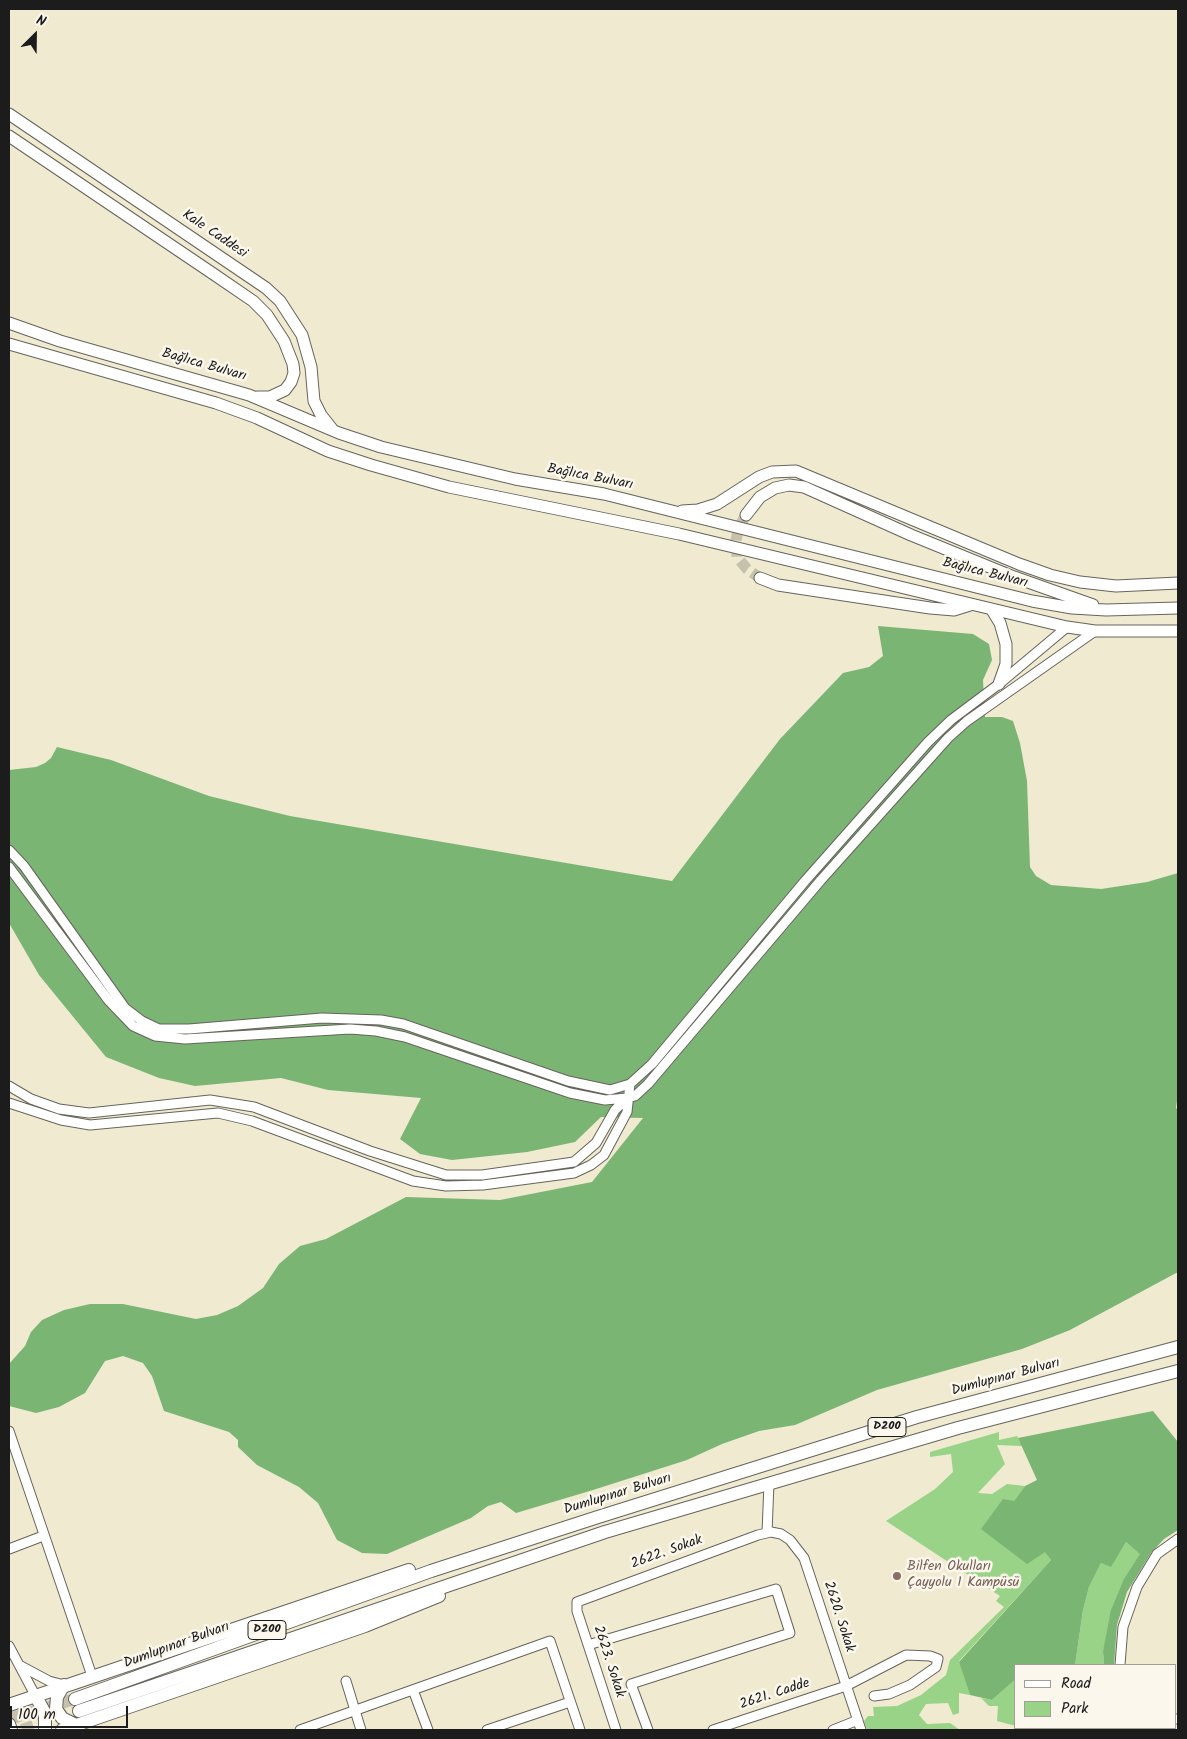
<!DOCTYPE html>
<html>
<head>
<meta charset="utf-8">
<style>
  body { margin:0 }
  #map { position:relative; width:1187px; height:1739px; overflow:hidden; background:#f0ead1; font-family:Kalam,sans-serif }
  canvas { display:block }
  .frame { position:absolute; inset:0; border:10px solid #1c1c1c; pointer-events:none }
  .legend { position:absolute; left:1014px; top:1664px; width:162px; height:65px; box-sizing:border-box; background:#fbf7ec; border:1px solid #a29f99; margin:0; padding:6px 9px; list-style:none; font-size:15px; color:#1c1c1c }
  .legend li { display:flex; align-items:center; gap:10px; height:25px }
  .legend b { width:25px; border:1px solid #a29f99 }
  .north { position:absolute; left:10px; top:10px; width:50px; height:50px; -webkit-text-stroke:4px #fbf7ec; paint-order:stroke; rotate:23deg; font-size:14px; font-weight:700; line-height:20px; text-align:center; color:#1c1c1c }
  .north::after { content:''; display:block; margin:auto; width:18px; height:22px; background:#1c1c1c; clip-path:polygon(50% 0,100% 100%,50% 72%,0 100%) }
  .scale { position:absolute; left:10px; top:1706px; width:118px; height:22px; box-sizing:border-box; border:2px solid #1c1c1c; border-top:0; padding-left:6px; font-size:15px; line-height:18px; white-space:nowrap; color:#1c1c1c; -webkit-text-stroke:4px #fbf7ec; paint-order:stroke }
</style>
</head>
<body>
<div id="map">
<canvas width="1187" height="1739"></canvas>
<div class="frame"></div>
<ul class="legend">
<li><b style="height:6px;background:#fff"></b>Road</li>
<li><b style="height:14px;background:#98d388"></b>Park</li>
</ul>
<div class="north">N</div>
<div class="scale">100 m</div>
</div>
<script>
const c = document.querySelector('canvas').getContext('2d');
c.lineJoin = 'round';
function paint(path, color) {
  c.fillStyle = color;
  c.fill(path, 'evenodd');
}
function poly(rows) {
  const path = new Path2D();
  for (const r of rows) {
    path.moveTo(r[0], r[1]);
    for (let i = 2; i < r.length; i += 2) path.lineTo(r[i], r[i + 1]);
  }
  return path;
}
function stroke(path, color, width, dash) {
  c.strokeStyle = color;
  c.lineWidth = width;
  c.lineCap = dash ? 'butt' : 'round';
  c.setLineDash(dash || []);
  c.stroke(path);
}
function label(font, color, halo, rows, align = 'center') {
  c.font = font + ' Kalam,sans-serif';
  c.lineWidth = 5;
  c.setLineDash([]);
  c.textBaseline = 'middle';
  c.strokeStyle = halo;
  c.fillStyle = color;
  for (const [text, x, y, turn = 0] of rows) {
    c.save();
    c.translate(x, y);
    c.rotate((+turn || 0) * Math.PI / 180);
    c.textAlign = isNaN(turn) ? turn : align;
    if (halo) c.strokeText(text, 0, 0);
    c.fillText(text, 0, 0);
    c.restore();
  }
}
const green = poly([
  [999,1432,999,1440,1017,1436,1022,1446,997,1445,1005,1464,978,1493,992,1494,1007,1484,1025,1486,1014,1501,1051,1560,959,1661,970,1695,959,1693,959,1713,953,1715,948,1703,926,1704,919,1715,927,1724,950,1723,960,1730,867,1730,864,1721,868,1716,874,1716,873,1707,897,1706,921,1695,946,1675,950,1660,1004,1607,996,1601,1000,1596,886,1521,935,1489,953,1472,951,1454,930,1457,930,1452],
  [1126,1542,1141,1554,1124,1580,1103,1651,1104,1665,1075,1665,1083,1610,1089,1587,1101,1563,1111,1566],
  [1016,1679,1016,1726,997,1721,998,1706,989,1706,981,1698,992,1700]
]);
const forest = poly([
  [878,626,973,634,989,644,992,660,983,680,985,717,1002,717,1013,721,1020,743,1027,781,1030,867,1036,876,1051,885,1101,889,1147,882,1178,873,1178,1093,1176,1108,1178,1110,1178,1272,1070,1330,1022,1349,877,1390,795,1425,759,1431,722,1444,687,1460,593,1490,516,1513,501,1502,488,1506,471,1518,387,1554,362,1553,337,1540,318,1503,299,1487,257,1465,238,1447,238,1440,229,1432,164,1411,152,1376,143,1363,123,1356,105,1361,85,1393,59,1407,36,1413,9,1406,9,1364,25,1346,31,1332,42,1320,64,1310,90,1304,123,1304,196,1319,217,1315,238,1306,263,1288,279,1264,300,1246,326,1239,406,1197,500,1200,592,1182,643,1118,601,1117,575,1142,527,1152,452,1160,420,1154,400,1139,421,1098,328,1090,281,1078,195,1086,159,1078,106,1057,39,975,9,923,9,770,36,767,45,763,51,758,57,747,111,760,209,796,290,816,672,881,780,739,843,673,869,667,883,656],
  [1153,1411,1178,1442,1178,1530,1164,1539,1151,1553,1127,1592,1117,1625,1114,1665,1104,1665,1103,1651,1111,1610,1124,1579,1140,1554,1126,1542,1111,1567,1101,1563,1089,1587,1083,1610,1075,1665,1016,1665,1016,1679,992,1700,970,1695,959,1662,1051,1560,1045,1552,1027,1564,981,1529,1003,1499,1014,1501,1025,1486,1037,1480,1018,1438]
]);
const majorTunnel = poly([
  [746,515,739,527,736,540,737,557,747,569,760,578]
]);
const highwayTunnel = poly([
  [9,1719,75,1699],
  [22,1730,79,1711]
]);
const minor = poly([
  [9,850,24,866,125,1008,142,1021,159,1029,189,1029,322,1018,381,1020,403,1024,568,1081,610,1090,630,1084,652,1064,805,881,928,742,951,720,999,684,1067,627],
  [9,867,109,1001,133,1026,155,1036,185,1039,350,1029,376,1031,405,1037,570,1093,605,1100,627,1098,635,1096,648,1084,821,880,948,738,967,721,1095,631],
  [9,1086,31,1099,59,1109,89,1113,210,1100,254,1107,370,1151,446,1175,482,1175,574,1162,596,1143,615,1110,627,1098],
  [9,1103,61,1120,90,1125,218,1113,252,1121,413,1181,446,1186,483,1185,574,1173,591,1165,604,1155,627,1112,630,1084],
  [9,1431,92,1676],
  [767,1533,769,1483],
  [9,1549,43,1536],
  [588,1645,776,1589,790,1633,631,1684,648,1730],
  [9,1646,35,1695],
  [1120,1665,1123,1627,1137,1587,1157,1554,1178,1539],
  [21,1666,49,1681,64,1685],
  [346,1681,361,1730],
  [413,1690,428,1730],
  [1176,1719,1178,1719],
  [1126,1729,1132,1728],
  [300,1730,550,1641,580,1730],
  [487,1730,570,1702],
  [616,1730,577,1611,577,1602,758,1535,771,1532,781,1534,790,1540,804,1558,861,1730],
  [713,1730,846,1686,906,1655,930,1656,938,1659,936,1667,910,1685,889,1694,874,1696],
  [833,1730,858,1720]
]);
const major = poly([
  [9,114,266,288,280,301,302,335,311,367,314,401,321,415,332,429],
  [9,136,212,273,253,301,267,315,284,341,293,364,294,373,291,382,285,390,270,397,257,397],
  [9,323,60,341,249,395,339,433,381,447,515,479,604,494,1032,601,1072,608,1106,610,1178,608],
  [9,344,216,403,257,418,328,451,371,465,449,487,679,534,1067,627,1095,631,1178,631],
  [682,511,698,510,717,504,759,477,772,472,796,471,1019,564,1050,575,1080,582,1116,586,1178,583],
  [746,515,760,497,775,488,789,485,804,487,911,535,1014,577,1093,605],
  [760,578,778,585,930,608,954,610,970,605],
  [992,610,1000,623,1006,644,1006,664,999,684]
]);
const highway = poly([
  [64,1685,57,1697,56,1709,62,1718,76,1725],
  [35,1695,45,1713,45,1730],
  [75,1699,431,1571,598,1517,917,1417,1178,1347],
  [9,1705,409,1570],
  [79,1711,605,1532,958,1428,1178,1371],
  [9,1724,11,1730],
  [62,1730,365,1626,439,1596]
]);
const markers = [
  [897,1576,5,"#8d6e63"]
];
const shields = [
  [887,1427,38],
  [267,1630,38]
];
const shieldNames = [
  ["D200",887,1427],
  ["D200",267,1630]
];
const streetNames = [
  ["Kale Caddesi",214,235,34],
  ["Bağlıca Bulvarı",204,366,16],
  ["Bağlıca Bulvarı",590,478,11],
  ["Bağlıca Bulvarı",985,574,14],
  ["Dumlupınar Bulvarı",1006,1378,-15],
  ["Dumlupınar Bulvarı",618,1495,-17],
  ["2622. Sokak",667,1553,-20],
  ["2620. Sokak",838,1617,72],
  ["Dumlupınar Bulvarı",177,1646,-20],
  ["2623. Sokak",608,1662,72],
  ["2621. Cadde",775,1695,-18]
];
const educationNames = [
  ["Bilfen Okulları",907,1568],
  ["Çayyolu 1 Kampüsü",907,1584]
];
paint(green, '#98d388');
paint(forest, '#7ab574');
stroke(majorTunnel, '#c6c1ad', 11, [11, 5.5]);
stroke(highwayTunnel, '#c6c1ad', 12, [12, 6]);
stroke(minor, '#66645b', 11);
stroke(major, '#66645b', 13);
stroke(highway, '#66645b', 14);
stroke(minor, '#fff', 9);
stroke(major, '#fff', 11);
stroke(highway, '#fff', 12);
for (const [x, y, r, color] of markers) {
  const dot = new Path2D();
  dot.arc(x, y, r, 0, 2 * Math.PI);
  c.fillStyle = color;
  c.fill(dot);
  stroke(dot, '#fbf7ec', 2);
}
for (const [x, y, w] of shields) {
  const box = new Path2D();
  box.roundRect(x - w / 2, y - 9.5, w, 19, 4);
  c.fillStyle = '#fbf7ec';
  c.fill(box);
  stroke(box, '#1c1c1c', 1);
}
label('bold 12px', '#1c1c1c', null, shieldNames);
label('14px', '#1c1c1c', '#fbf7ec', streetNames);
label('14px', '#785e54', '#fbf7ec', educationNames, 'left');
</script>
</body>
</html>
